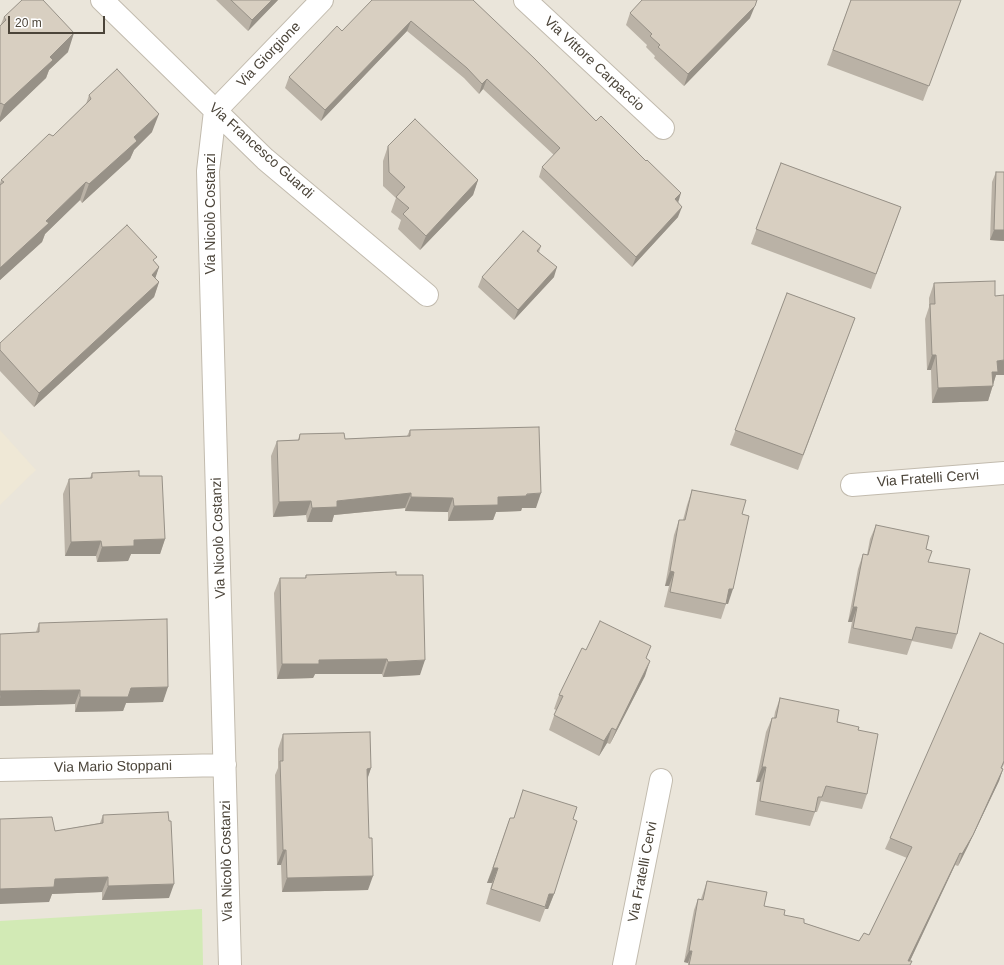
<!DOCTYPE html>
<meta charset="utf-8">
<style>
body{margin:0}
#map{position:relative;width:1004px;height:965px;overflow:hidden;background:#f6f3ec;font-family:Helvetica,sans-serif}
canvas{display:block}
.scale{position:absolute;left:8px;top:16px;width:97px;height:18px;box-sizing:border-box;border:2px solid #4b4439;border-top:0;padding-left:5px;font-size:12px;line-height:14px;white-space:nowrap;color:#4b4439;-webkit-text-stroke:3px #fff;paint-order:stroke}
</style>
<div id="map">
<canvas width="1004" height="965"></canvas>
<div class="scale">20 m</div>
</div>
<script>
const g = document.querySelector('canvas').getContext('2d');
g.lineJoin = 'round';
function fill(path, color) { g.fillStyle = color; g.fill(path, 'evenodd'); }
const toPath = rows => new Path2D(rows.map(r => 'M' + r).join(''));
function trace(path, color, width, dash) { g.strokeStyle = color; g.lineWidth = width; g.lineCap = dash ? 'butt' : 'round'; g.setLineDash(dash || []); g.stroke(path); }
function drawText(font, color, halo, rows, align = 'center') {
  g.font = font + ' Helvetica,sans-serif'; g.lineWidth = 4; g.setLineDash([]); g.textBaseline = 'middle'; g.strokeStyle = halo; g.fillStyle = color; for (const [text, x, y, turn = 0] of rows) {
    g.save(); g.translate(x, y); g.rotate((+turn || 0) * Math.PI / 180); g.textAlign = isNaN(turn) ? turn : align; if (halo) g.strokeText(text, 0, 0); g.fillText(text, 0, 0); g.restore();
  }
}
fill(toPath([
 [0,0,1004,0,1004,965,0,965]
]), '#eae5da');
fill(toPath([
 [0,430,36,470,0,505]
]), '#efe8d6');
fill(toPath([
 [202,909,203,965,0,965,0,921]
]), '#d2eab5');
const street = toPath([
 [102,0,265,159,427,295],
 [525,0,663,128],
 [852,485,1004,473],
 [0,770,225,765],
 [230,965,208,171,215,111,322,0],
 [624,965,661,780]
]);
trace(street, '#c2bbae', 24);
trace(street, '#fff', 22);
fill(toPath([
 [216,0,278,0,248,31],
 [473,0,678,202,678,217,632,267,539,177,542,167,554,155,483,89,479,94,464,78,407,31,321,121,285,88,289,77,342,31],
 [851,0,961,0,923,101,827,65],
 [630,13,750,18,684,86,654,58,655,56,646,47,647,45,626,25],
 [4,17,68,52,49,70,46,78,0,122,0,26,1,24],
 [89,95,152,132,134,150,130,159,82,203,80,200,45,234,42,242,0,280,0,183,1,180,53,136,86,104],
 [388,146,478,180,473,195,420,250,398,229,401,220,391,212,396,198,383,186,383,161],
 [781,163,901,207,871,289,751,244],
 [996,172,1004,241,990,240,992,182],
 [541,246,539,252,554,277,514,320,478,287,482,277],
 [155,262,159,267,155,278,159,282,154,297,34,407,0,371,0,350],
 [934,283,996,375,988,401,932,403,931,370,927,370,925,319,929,307,929,298],
 [787,293,855,318,798,470,730,445],
 [410,430,536,508,522,508,521,511,496,512,493,520,448,521,448,512,405,511,405,508,334,515,332,522,307,522,306,515,273,517,271,456,277,441,298,440,300,434,345,439,407,436],
 [92,473,139,476,165,539,160,554,131,554,128,561,97,562,96,556,65,556,63,494,69,479,90,478],
 [692,490,742,514,728,604,726,604,721,619,664,607,669,586,665,586,674,535,679,520,683,520,687,505],
 [876,525,926,549,928,562,957,634,952,649,912,641,907,655,848,643,852,622,848,622,858,569,863,554,867,555,870,539],
 [306,575,396,575,420,675,383,677,382,674,315,674,313,678,277,679,274,593,280,578,305,578],
 [39,623,163,702,126,703,123,711,75,712,75,704,0,706,0,634,36,632],
 [1004,644,1004,764,1002,768,1003,769,999,781,968,846,958,866,955,865,910,961,910,965,688,965,688,963,684,962,694,910,698,899,701,899,707,881,784,915,804,923,859,941,869,935,907,858,885,849,890,838],
 [586,650,647,659,645,676,610,744,607,743,599,756,549,730,556,710,554,709,559,695],
 [780,698,858,730,867,794,862,809,821,801,817,812,815,812,810,826,755,815,760,782,756,782,766,732,772,718,774,718,775,712],
 [283,734,371,768,367,779,368,890,282,892,281,865,277,865,275,775,278,768,278,749],
 [523,790,554,894,548,909,545,909,540,922,486,904,492,883,487,883,510,818,514,818],
 [103,815,169,898,102,900,102,892,52,894,49,902,55,831,100,823]
]), '#bab2a6');
fill(toPath([
 [272,0,278,0,248,31,252,20],
 [755,6,750,18,684,86,688,74],
 [411,21,407,31,321,121,325,110],
 [74,33,68,52,49,70,46,78,0,122,0,117,4,105,50,57],
 [487,79,483,89,479,94,482,84],
 [159,114,152,132,134,150,130,159,82,203,89,184,134,137],
 [478,180,473,195,420,250,426,236],
 [86,182,80,200,45,234,42,242,0,280,0,268,46,221],
 [681,193,678,203,675,199],
 [682,207,678,217,632,267,636,257],
 [994,230,1004,230,1004,241,990,240],
 [159,267,154,282,152,275],
 [557,267,554,277,514,320,518,310],
 [159,282,154,297,34,407,39,393],
 [932,355,936,355,931,370,927,370],
 [1004,360,1004,375,996,375,988,401,932,403,938,388,992,372,997,361],
 [411,493,405,508,334,515,332,522,307,522,312,508,337,501],
 [541,493,536,508,522,508,521,511,496,512,493,520,448,521,454,506,498,497],
 [411,497,453,498,448,512,405,511],
 [311,501,306,515,273,517,279,502],
 [165,539,160,554,131,554,128,561,97,562,102,547,134,540],
 [101,541,96,556,65,556,71,542],
 [670,571,674,572,669,586,665,586],
 [729,589,733,589,728,604,723,603],
 [853,607,857,607,852,622,848,622],
 [387,659,382,674,315,674,313,678,277,679,282,664,319,660],
 [425,660,420,675,383,677,388,662],
 [650,661,645,676,610,744,616,730],
 [168,687,163,702,126,703,123,711,75,712,80,697,131,688],
 [80,690,75,704,0,706,0,691],
 [612,728,607,743,599,756,604,741],
 [762,767,766,767,760,782,756,782],
 [371,768,366,783,367,769],
 [1003,769,999,781,968,846,958,866,962,854],
 [283,850,286,850,281,865,277,865],
 [960,853,955,865,908,965,908,961],
 [493,868,498,868,492,883,487,883],
 [373,876,368,890,282,892,287,878],
 [108,877,102,892,52,894,49,902,0,904,0,889,55,879],
 [174,884,169,898,102,900,108,886],
 [549,894,554,894,548,909,545,909],
 [689,951,692,951,688,963,684,962]
]), '#979187');
const building = toPath([
 [22,0,43,0,74,33,50,57,53,60,4,105,1,103,0,104,0,26,6,20,4,17,22,0],
 [231,0,272,0,252,20,231,0],
 [372,0,473,0,534,58,596,121,601,116,646,161,647,160,681,193,675,199,682,207,636,257,542,167,560,148,487,79,482,84,467,68,411,21,325,110,289,77,337,26,342,31,372,0],
 [642,0,757,0,755,6,688,74,658,47,660,45,650,36,652,34,630,13,642,0],
 [851,0,961,0,929,86,833,50,851,0],
 [117,69,159,114,134,137,137,141,89,184,86,182,46,221,49,223,0,268,0,185,4,182,1,180,49,134,53,136,91,99,89,95,117,69],
 [415,119,478,180,426,236,403,214,409,208,396,197,405,187,389,172,388,146,415,119],
 [781,163,901,207,876,274,756,229,781,163],
 [996,172,1004,172,1004,230,994,230,996,172],
 [127,225,157,257,153,260,159,267,152,275,159,282,39,393,0,350,0,343,127,225],
 [523,231,541,246,537,251,557,267,518,310,482,277,523,231],
 [995,281,995,296,1004,295,1004,360,997,361,998,372,992,372,993,386,938,388,936,355,932,355,930,304,935,304,934,283,995,281],
 [787,293,855,318,803,455,735,430,787,293],
 [539,427,541,493,527,494,526,496,498,497,498,505,454,506,453,498,411,497,411,493,337,501,337,507,312,508,311,501,279,502,277,441,299,440,300,434,344,433,345,439,410,436,410,430,539,427],
 [139,471,139,476,162,476,165,539,134,540,134,546,102,547,101,541,71,542,69,479,92,478,92,473,139,471],
 [692,490,746,500,742,514,749,516,733,589,729,589,726,604,670,592,674,572,670,571,679,520,685,520,692,490],
 [876,525,929,536,926,549,932,551,928,562,970,569,957,634,916,627,912,640,853,628,857,607,853,607,863,554,868,555,876,525],
 [396,572,396,575,423,575,425,660,388,662,387,659,319,660,319,664,282,664,280,578,306,578,306,575,396,572],
 [167,619,168,687,131,688,128,697,80,697,80,690,0,691,1,698,0,698,0,634,39,632,39,623,167,619],
 [600,621,651,646,646,658,650,661,616,730,612,728,604,741,554,715,563,696,559,695,582,648,586,650,600,621],
 [980,633,1004,644,1004,761,1001,768,1003,769,973,835,962,854,960,853,908,961,912,961,910,965,689,965,692,951,689,951,698,899,703,900,707,881,767,892,764,906,785,910,784,915,804,919,804,923,859,941,864,933,869,935,912,847,890,838,980,633],
 [780,698,839,710,837,722,859,727,858,730,878,734,867,794,826,786,822,797,818,797,815,812,760,801,766,767,762,767,772,718,776,718,780,698],
 [370,732,371,768,367,769,369,838,372,838,373,876,287,878,286,850,283,850,280,761,283,761,283,734,370,732],
 [523,790,577,807,573,819,577,821,554,894,549,894,545,907,491,889,498,868,493,868,510,818,514,818,523,790],
 [168,812,169,821,171,821,174,884,108,886,108,877,55,879,54,887,0,889,0,819,52,817,55,831,103,823,103,815,168,812]
]);
fill(building, '#d8cfc1');
trace(building, '#979187', 1);
drawText('14px', '#4b4439', '#fff', [
 ["Via Giorgione",269,55,-46],
 ["Via Vittore Carpaccio",594,64,43],
 ["Via Francesco Guardi",261,151,42],
 ["Via Nicolò Costanzi",211,214,-90],
 ["Via Fratelli Cervi",928,479,-4],
 ["Via Nicolò Costanzi",219,538,-92],
 ["Via Mario Stoppani",113,767,-1],
 ["Via Nicolò Costanzi",227,861,-91],
 ["Via Fratelli Cervi",643,872,-79]
]);
</script>
